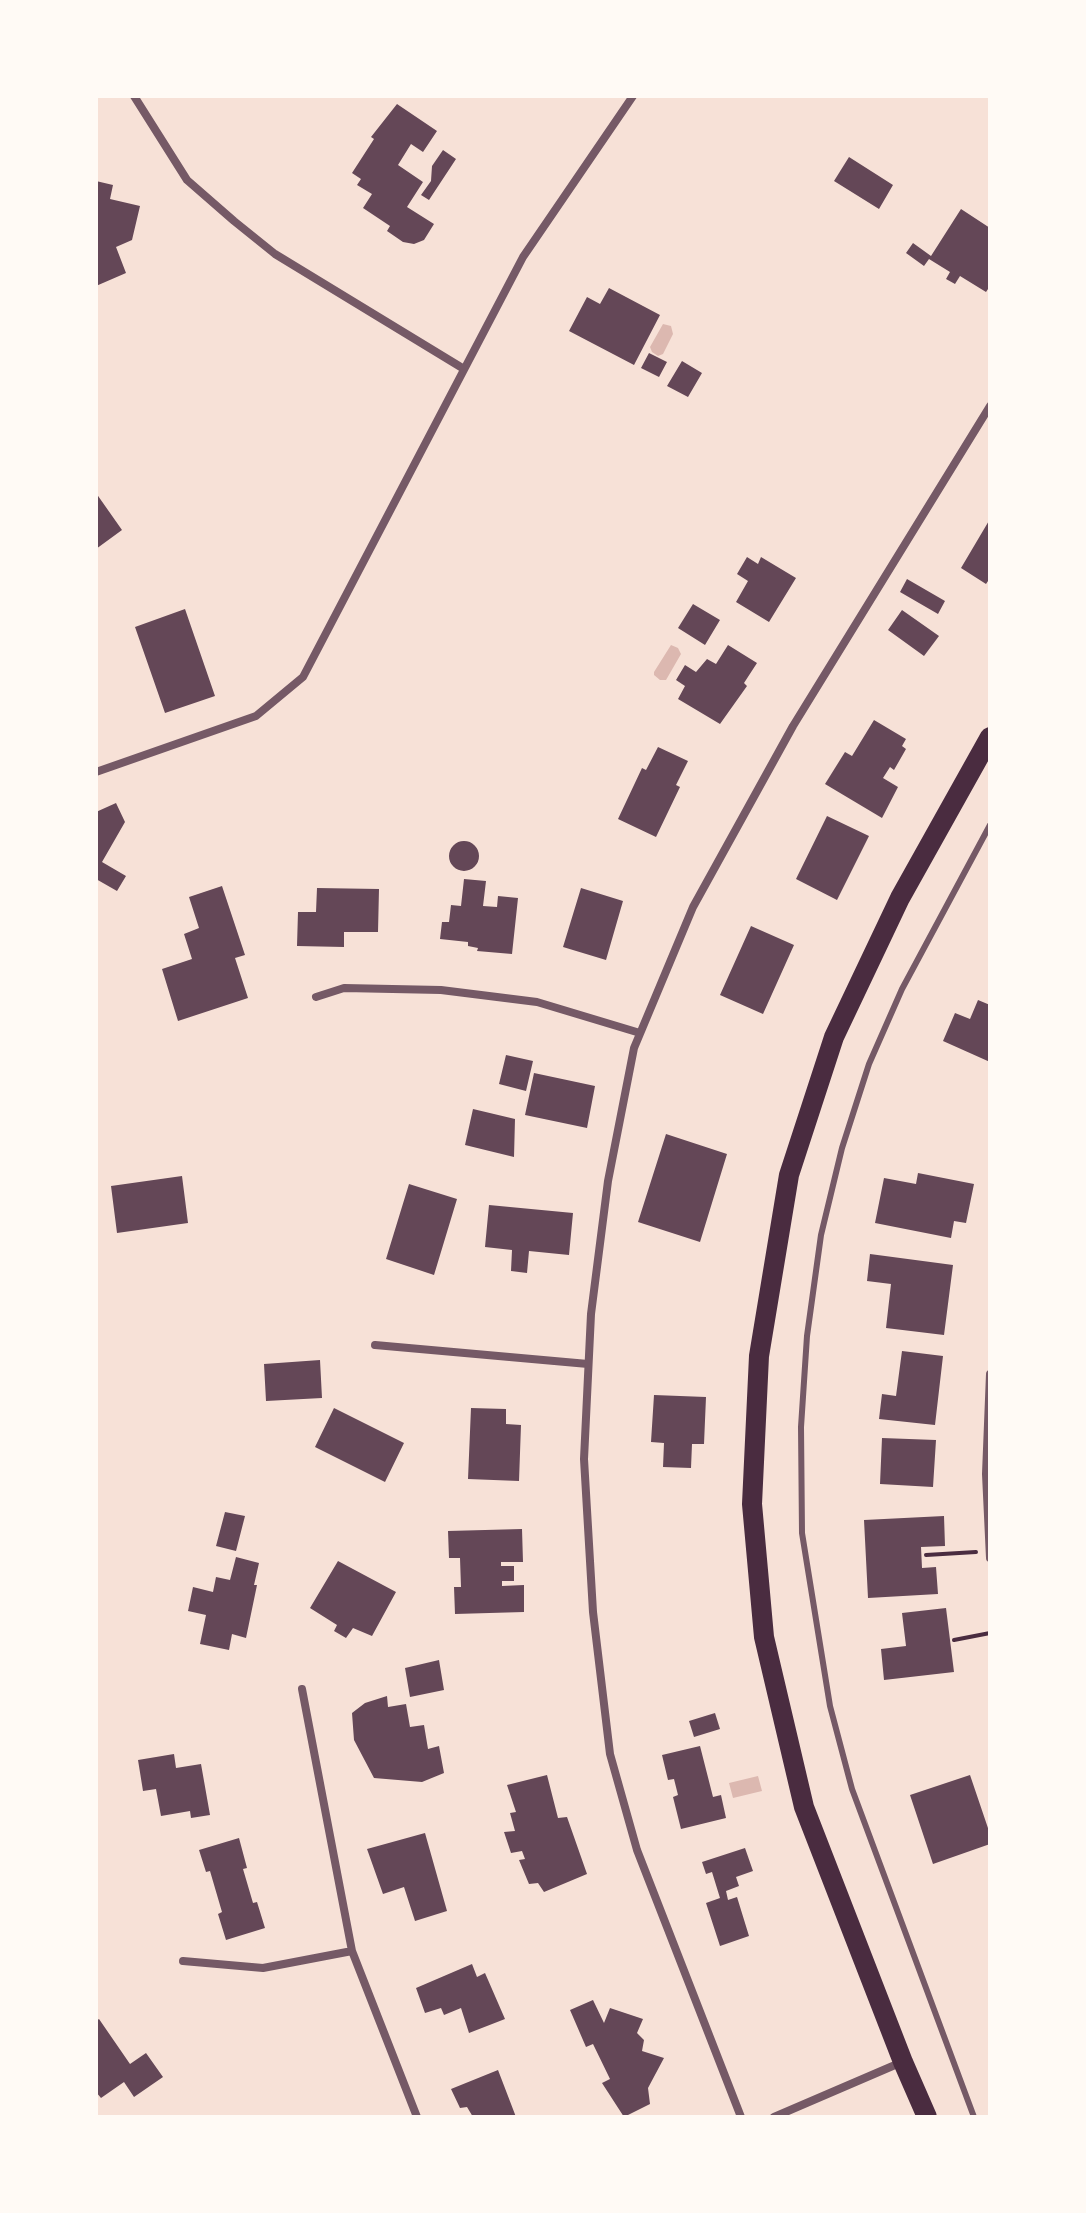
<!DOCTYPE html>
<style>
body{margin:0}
#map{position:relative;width:1086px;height:2213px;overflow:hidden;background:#f7e1d7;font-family:"DM Sans",sans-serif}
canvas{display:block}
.frame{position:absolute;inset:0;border:98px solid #fffaf5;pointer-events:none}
</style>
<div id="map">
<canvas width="1086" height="2213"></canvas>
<div class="frame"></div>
</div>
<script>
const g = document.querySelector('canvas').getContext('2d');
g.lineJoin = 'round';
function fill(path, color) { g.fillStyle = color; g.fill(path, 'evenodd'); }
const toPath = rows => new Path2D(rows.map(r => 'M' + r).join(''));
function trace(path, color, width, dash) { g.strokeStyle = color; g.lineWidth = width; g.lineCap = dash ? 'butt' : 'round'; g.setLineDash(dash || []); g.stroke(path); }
fill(toPath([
 [663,324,671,326,673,334,663,354,658,356,652,352,650,347],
 [671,645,678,648,681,654,666,680,660,680,654,675,654,672],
 [758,1776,762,1791,733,1798,729,1783]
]), '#dcb8b0');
fill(toPath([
 [397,104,437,131,423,152,411,144,398,165,423,182,407,207,434,224,424,240,414,244,403,242,387,231,390,226,363,208,372,194,357,185,361,179,352,173,374,139,371,137],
 [443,150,456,159,429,200,421,195,431,181,432,166],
 [849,157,893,185,879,209,834,181],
 [96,181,113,185,110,199,140,206,132,240,116,247,126,273,96,286],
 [961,209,990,228,990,286,986,292,960,276,955,284,946,279,950,272,929,259,924,266,906,253,913,243,931,256],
 [609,288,660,315,634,365,569,331,587,297,600,304],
 [649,353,667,362,659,377,641,368],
 [682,361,702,373,688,397,667,386],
 [96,493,122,530,96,549],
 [990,519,990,578,986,584,961,568],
 [747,557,758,564,761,557,796,578,769,622,736,602,748,581,737,574],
 [907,579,945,601,938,614,900,592],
 [693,604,720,620,705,645,678,628],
 [185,609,215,696,165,713,135,627],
 [902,610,939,636,924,656,888,630],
 [728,645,757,663,744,683,747,686,720,724,678,699,685,686,676,680,685,665,696,672,707,659,716,664],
 [874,720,906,739,902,746,906,749,894,770,890,767,883,778,898,787,882,818,825,784,845,752,852,756],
 [658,747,688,761,676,785,680,787,656,837,618,819,642,768,646,770],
 [116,803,125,822,102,862,126,876,117,891,96,879,96,812],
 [827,816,869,836,837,900,796,879],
 '449 856a15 15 0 1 1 30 0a15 15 0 1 1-30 0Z',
 [464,879,486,881,483,906,497,907,498,896,518,898,512,954,477,951,478,948,468,946,468,942,440,939,442,922,449,922,451,905,461,906],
 [222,886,245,955,235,958,248,998,178,1021,162,969,192,959,184,934,199,928,189,897],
 [317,888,379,889,378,932,344,932,344,947,297,946,298,912,316,912],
 [581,888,623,901,606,960,563,947],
 [751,926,794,945,763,1014,720,995],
 [978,1000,990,1005,990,1062,943,1041,955,1013,970,1019],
 [506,1055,533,1061,526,1091,499,1084],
 [534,1073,595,1086,587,1128,525,1115],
 [473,1109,515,1119,514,1157,465,1145],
 [666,1134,727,1154,700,1242,638,1222],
 [918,1173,974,1184,966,1223,954,1221,951,1238,875,1223,884,1178,916,1184],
 [182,1176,188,1223,117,1233,111,1186],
 [409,1184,457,1199,434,1275,386,1259],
 [489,1205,573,1213,569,1255,529,1251,527,1273,511,1271,512,1250,485,1247],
 [870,1254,953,1265,944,1335,886,1328,891,1284,867,1281],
 [902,1351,943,1356,935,1425,879,1419,882,1394,896,1396],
 [320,1360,322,1398,266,1401,264,1364],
 [654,1395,706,1397,704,1444,692,1444,691,1468,663,1467,664,1443,651,1442],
 [334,1408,404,1443,385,1482,315,1447],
 [471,1408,506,1409,506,1424,521,1425,519,1481,468,1479],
 [882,1438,936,1440,933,1487,880,1484],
 [225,1512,245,1516,236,1551,216,1546],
 [944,1516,945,1546,921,1547,922,1568,936,1567,938,1594,868,1598,864,1520],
 [522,1529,523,1562,501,1562,501,1566,514,1566,514,1581,502,1581,502,1586,524,1585,524,1612,455,1614,454,1587,461,1587,460,1558,449,1558,448,1531],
 [236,1557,259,1563,254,1585,257,1585,246,1638,232,1634,229,1650,200,1644,206,1615,188,1611,193,1587,213,1592,216,1577,230,1580],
 [338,1561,396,1592,372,1636,353,1628,346,1638,334,1631,337,1625,310,1608],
 [946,1608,954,1672,884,1680,881,1649,906,1646,902,1613],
 [439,1660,444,1690,410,1697,405,1668],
 [387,1696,388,1707,406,1704,410,1727,424,1725,428,1749,439,1746,444,1773,422,1782,374,1778,354,1740,352,1713,365,1703],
 [715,1713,720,1729,694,1737,689,1721],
 [700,1746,713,1797,721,1795,726,1818,681,1829,673,1797,678,1795,674,1779,668,1780,662,1755],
 [174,1754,176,1768,201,1764,210,1815,191,1818,190,1811,161,1816,156,1789,143,1791,138,1760],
 [547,1775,558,1818,567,1817,587,1874,544,1892,538,1883,529,1884,519,1860,525,1859,522,1851,511,1853,504,1832,515,1831,510,1813,516,1812,507,1785],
 [970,1775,990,1834,990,1844,933,1864,910,1795],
 [425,1833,447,1911,415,1921,404,1887,383,1894,367,1849],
 [239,1838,247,1868,243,1869,253,1903,257,1902,265,1928,226,1940,218,1914,222,1912,210,1871,206,1872,199,1850],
 [745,1848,753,1871,736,1877,739,1886,726,1891,728,1900,737,1897,749,1936,720,1946,706,1903,720,1898,712,1872,706,1874,702,1862],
 [472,1964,477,1977,485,1973,505,2019,469,2033,461,2008,444,2015,441,2008,425,2013,416,1988],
 [593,2000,604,2023,610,2008,643,2019,637,2033,644,2040,642,2051,664,2058,648,2088,650,2104,624,2117,602,2083,610,2079,593,2044,586,2047,570,2010],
 [99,2019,130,2064,146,2053,163,2077,134,2097,124,2082,101,2098,96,2092,96,2021],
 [498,2070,516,2117,473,2117,467,2107,460,2108,451,2089]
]), '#644757');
trace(toPath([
 [926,1555,976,1552],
 [954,1640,990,1633]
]), '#4a2c40', 4);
trace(toPath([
 [974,2117,852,1789,830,1706,802,1533,801,1427,807,1336,821,1235,842,1148,869,1064,902,989,990,825]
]), '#755966', 6);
trace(toPath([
 [134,96,187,180,234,221,275,254,464,369],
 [96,772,256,716,303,677,523,257,633,96],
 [316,997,344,988,441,990,537,1002,640,1033],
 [375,1345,588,1364],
 [990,1374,986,1474,990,1558],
 [302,1689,352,1951,417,2117],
 [183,1961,263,1968,352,1951],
 [741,2117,637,1850,610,1754,593,1612,584,1459,591,1314,608,1181,634,1048,693,907,793,726,990,406],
 [774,2117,902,2062]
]), '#755966', 8);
trace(toPath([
 [927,2117,903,2062,804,1807,764,1637,752,1504,759,1356,789,1175,834,1037,900,898,990,737]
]), '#4a2c40', 20);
</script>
